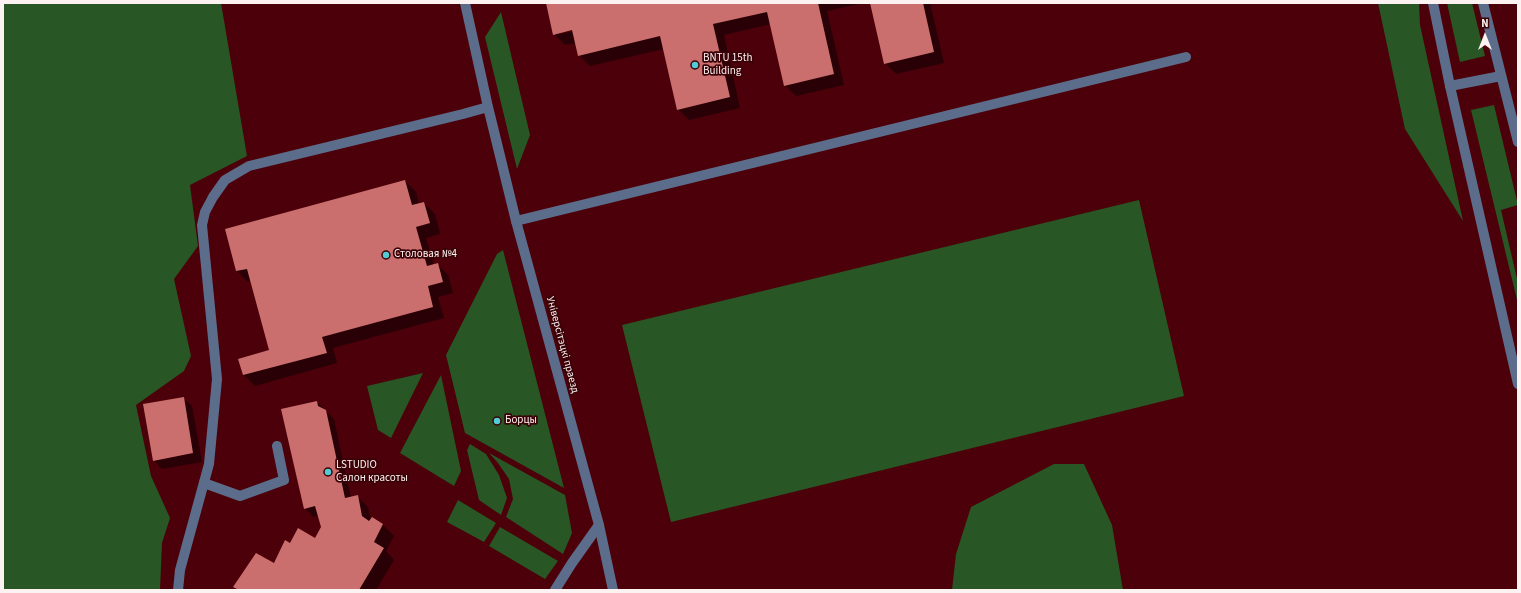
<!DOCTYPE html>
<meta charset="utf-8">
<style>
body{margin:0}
#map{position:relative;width:1521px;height:593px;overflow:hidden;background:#4c000a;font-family:"Source Sans 3",sans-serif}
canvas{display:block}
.frame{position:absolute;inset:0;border:4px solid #fcf2f1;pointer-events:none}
.north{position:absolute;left:1465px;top:16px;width:40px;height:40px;-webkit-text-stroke:3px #3a0207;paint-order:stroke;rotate:0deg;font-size:11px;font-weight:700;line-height:16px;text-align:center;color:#fcf2f1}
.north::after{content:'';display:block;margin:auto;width:14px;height:18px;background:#fcf2f1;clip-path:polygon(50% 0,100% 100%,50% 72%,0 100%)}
</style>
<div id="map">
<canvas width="1521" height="593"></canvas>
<div class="frame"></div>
<div class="north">N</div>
</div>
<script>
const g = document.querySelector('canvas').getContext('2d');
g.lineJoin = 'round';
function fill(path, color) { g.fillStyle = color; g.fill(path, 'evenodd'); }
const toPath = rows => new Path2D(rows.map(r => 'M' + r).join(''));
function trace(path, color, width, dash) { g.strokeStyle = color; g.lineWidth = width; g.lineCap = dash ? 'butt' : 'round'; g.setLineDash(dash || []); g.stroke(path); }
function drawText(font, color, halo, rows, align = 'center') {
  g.font = font + ' "Source Sans 3",sans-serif'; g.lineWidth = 3.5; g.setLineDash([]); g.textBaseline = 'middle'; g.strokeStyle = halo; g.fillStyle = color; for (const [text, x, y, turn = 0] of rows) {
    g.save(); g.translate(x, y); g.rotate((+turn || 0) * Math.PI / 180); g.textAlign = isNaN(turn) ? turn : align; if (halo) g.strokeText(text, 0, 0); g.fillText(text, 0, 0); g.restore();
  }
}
fill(toPath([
 [3,3,221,3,247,156,190,185,198,246,174,279,191,356,184,371,136,405,151,476,170,518,162,543,160,590,3,590],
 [1378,3,1419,3,1420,25,1463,221,1405,129],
 [1447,3,1472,3,1485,56,1460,62],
 [501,12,530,135,517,169,485,37],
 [1494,105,1518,205,1501,210,1518,283,1518,304,1471,110],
 [1139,200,1184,396,671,522,622,325],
 [503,250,564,488,465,433,446,355,497,254],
 [423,373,391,438,378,430,367,386],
 [441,375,461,471,454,486,400,453],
 [470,444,486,454,499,475,507,498,501,515,479,500,467,450],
 [489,453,565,495,572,533,563,554,506,517,513,499,509,479,498,463],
 [1054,464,1084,464,1112,525,1123,590,952,590,956,554,971,507],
 [458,500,496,523,484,542,447,522],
 [500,527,558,561,545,579,489,546]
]), '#285624');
fill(toPath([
 [552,3,863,3,827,11,844,85,796,96,785,85,771,24,724,35,740,108,689,120,678,109,664,49,590,66,579,55,576,43,565,45,554,34],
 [577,28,577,30,560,34,560,32],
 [871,3,930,3,944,63,896,74,885,63],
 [405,181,416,192,419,204,424,203,435,214,440,234,426,238,434,265,437,264,448,275,453,293,438,297,444,318,333,348,337,363,255,386,244,375,239,359,270,351,251,281,248,282,237,271,226,229],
 [183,398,192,406,202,462,162,469,154,460],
 [317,402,334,419,351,498,357,496,368,507,371,520,372,518,383,525,394,536,386,551,394,560,376,590,238,590,235,587,275,565,315,539,322,527,319,516,314,517,305,509]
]), '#0007');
fill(toPath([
 [546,3,818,3,834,74,784,86,767,12,713,24,730,97,677,110,660,36,578,56,572,30,553,35],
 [870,3,923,3,934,52,884,64],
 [405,180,412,205,424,202,430,223,416,227,427,266,438,263,443,282,428,286,433,307,322,337,327,353,243,375,238,359,269,350,247,269,236,271,225,229],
 [184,397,193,453,153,461,143,404],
 [317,401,318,406,326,410,345,498,358,495,362,516,369,521,372,517,383,524,374,542,384,548,359,590,239,590,233,587,256,553,274,563,285,540,290,543,298,528,315,538,321,527,315,506,304,509,281,409]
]), '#ca6f6d');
trace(toPath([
 [1483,3,1518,142],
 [1450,86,1501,76],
 [516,221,1186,57],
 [204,483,240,496,284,480,277,446],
 [555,590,572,563,599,525]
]), '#5c6d8c', 10);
trace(toPath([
 [465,3,488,107,516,221,599,525,613,590],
 [1433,3,1450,86,1518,384],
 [178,590,180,570,209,464,217,379,202,225,205,212,213,197,225,180,249,166,463,114,488,107]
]), '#5c6d8c', 10);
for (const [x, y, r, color] of [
 [695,65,4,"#51ccd5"],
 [386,255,4,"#51ccd5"],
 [497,421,4,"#51ccd5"],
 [328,472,4,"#51ccd5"]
]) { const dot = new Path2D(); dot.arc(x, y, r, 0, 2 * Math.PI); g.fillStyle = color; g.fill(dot); trace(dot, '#3a0207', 1.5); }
drawText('11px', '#fcf2f1', '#3a0207', [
 ["BNTU 15th",703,59],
 ["Building",703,72],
 ["Столовая №4",394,255],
 ["Борцы",505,421],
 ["LSTUDIO",336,466],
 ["Салон красоты",336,479]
], 'left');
drawText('11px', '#fcf2f1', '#3a0207', [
 ["Універсітэцкі праезд",562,345,75]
]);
</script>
